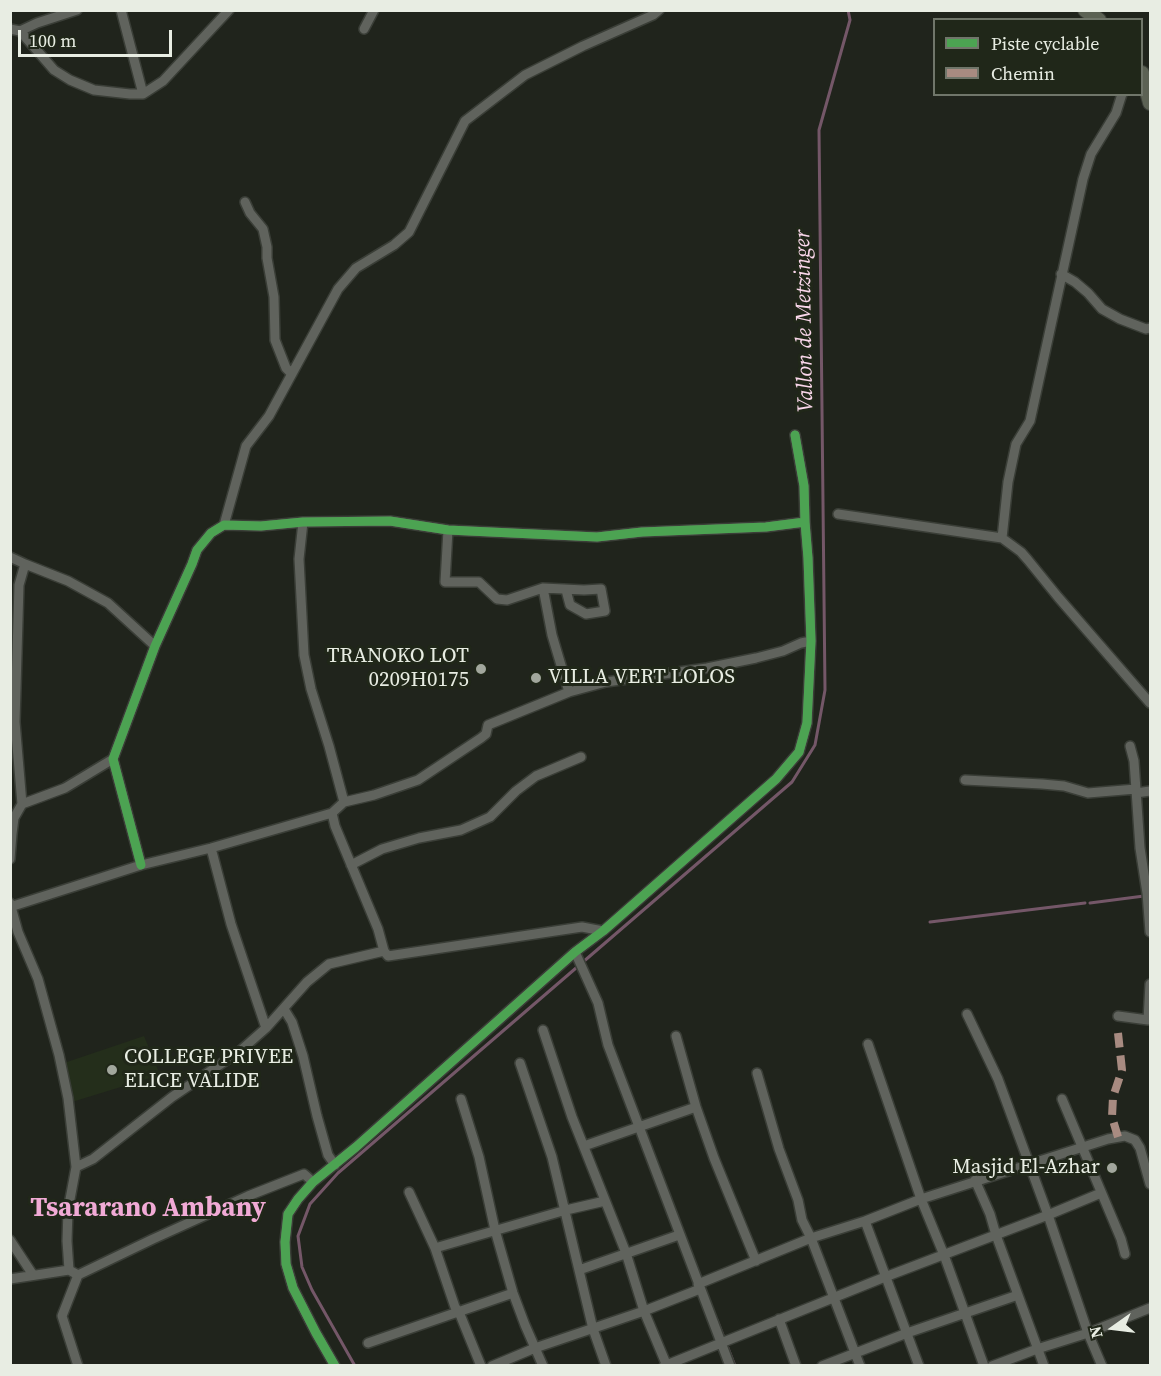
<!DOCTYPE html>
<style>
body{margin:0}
#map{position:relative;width:1161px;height:1376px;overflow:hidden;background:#20241c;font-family:"Source Serif 4",serif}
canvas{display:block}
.frame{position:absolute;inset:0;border:12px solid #e8ede3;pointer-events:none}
.legend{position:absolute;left:933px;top:18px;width:210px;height:78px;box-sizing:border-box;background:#202719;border:2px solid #70766a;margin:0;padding:8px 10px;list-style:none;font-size:18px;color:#e8ede3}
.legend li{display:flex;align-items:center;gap:12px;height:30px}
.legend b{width:30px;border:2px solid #70766a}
.north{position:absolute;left:1083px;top:1298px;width:60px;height:60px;-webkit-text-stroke:4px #202719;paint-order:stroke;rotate:256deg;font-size:16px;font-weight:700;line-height:24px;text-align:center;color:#e8ede3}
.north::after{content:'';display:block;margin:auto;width:21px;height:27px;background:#e8ede3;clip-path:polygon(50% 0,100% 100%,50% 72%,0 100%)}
.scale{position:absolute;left:18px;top:30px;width:154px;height:27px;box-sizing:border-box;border:3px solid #e8ede3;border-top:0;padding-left:8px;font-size:18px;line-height:21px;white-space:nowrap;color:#e8ede3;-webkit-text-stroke:4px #202719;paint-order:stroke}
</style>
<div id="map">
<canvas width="1161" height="1376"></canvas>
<div class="frame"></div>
<ul class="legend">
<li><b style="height:8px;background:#4ca352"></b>Piste cyclable</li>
<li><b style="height:8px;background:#a88b81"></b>Chemin</li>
</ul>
<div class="north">N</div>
<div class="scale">100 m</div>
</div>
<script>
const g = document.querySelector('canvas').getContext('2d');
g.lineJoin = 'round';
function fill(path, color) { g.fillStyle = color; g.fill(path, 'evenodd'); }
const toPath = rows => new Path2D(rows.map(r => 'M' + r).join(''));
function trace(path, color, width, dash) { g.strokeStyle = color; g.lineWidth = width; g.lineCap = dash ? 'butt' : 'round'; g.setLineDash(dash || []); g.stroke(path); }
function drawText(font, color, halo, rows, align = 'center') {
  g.font = font + ' "Source Serif 4",serif'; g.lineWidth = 6; g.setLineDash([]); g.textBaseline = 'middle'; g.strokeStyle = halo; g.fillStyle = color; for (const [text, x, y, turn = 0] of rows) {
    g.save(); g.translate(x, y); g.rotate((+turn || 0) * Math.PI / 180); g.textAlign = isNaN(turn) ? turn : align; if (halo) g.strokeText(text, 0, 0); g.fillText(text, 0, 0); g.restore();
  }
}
fill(toPath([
 [144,1036,161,1077,152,1080,150,1078,72,1102,64,1063]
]), '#242e1b');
trace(toPath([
 [1090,903,1144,896],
 [930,922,1085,903],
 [717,1320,735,1366],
 [355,1366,312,1290,302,1267,298,1236,310,1204,338,1173,792,782,815,745,825,690,819,130,850,20,848,10]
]), '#745768', 3);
const minor = toPath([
 [121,10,143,94],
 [10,29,20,31,54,70,70,80,94,90,130,94,143,94,163,81,229,10],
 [364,29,374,10],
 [20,31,37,23,77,10],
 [1122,94,1116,113,1091,154,1083,179,1030,421,1016,444,1008,482,1002,538,1021,552,1028,560,1058,597,1150,703],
 [245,202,250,213,263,229,267,247,267,258,274,297,275,340,286,368,292,374],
 [1061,274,1075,282,1088,293,1102,309,1120,319,1146,329,1150,328],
 [838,514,1002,538],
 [303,522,299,559,304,655,311,689,329,746,344,802],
 [224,525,246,446,269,416,338,289,356,268,394,245,409,232,465,121,525,75,583,46,653,15,659,10],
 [448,530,445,582,479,582,497,599,507,600,543,588,584,590,601,589,605,611,586,614,570,605,566,590],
 [10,557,25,564,68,581,108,603,155,646],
 [543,588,552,635,569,692],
 [1130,746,1134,761,1140,848,1147,893,1150,932],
 [965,780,1042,784,1064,786,1088,793,1136,789],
 [1136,793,1150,791],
 [22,804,65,788,113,759],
 [332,813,335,826,378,929,384,951],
 [211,848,231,924,266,1028],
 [10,859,12,834,14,818,22,804,15,722,19,585,25,564],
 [141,865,113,759,155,646,192,564,197,550,211,533,224,525,261,526,303,522,390,521,448,530,597,537,642,532,766,527,805,522],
 [351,865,382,849,419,838,461,830,490,817,516,791,536,776,581,757],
 [10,903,18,932,38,979,59,1055,68,1098,76,1167],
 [10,907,141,865,211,848,332,813,344,802,374,795,418,780,481,738,486,734,488,725,569,692,606,682,707,668,756,658,783,651,801,643,811,641],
 [575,952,598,1003,608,1045,730,1366],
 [284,1009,292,1022,303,1056,317,1116,328,1155,335,1165],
 [967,1014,998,1079,1048,1215,1088,1333,1102,1366],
 [1118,1016,1148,1020,1150,984],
 [543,1030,572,1117,626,1253,644,1311,667,1366],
 [676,1036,696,1107,714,1158,756,1261],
 [868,1044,921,1199,944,1255,984,1366],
 [520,1063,552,1157,593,1329,606,1366],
 [757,1073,779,1149,798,1200,802,1220,811,1238,860,1366],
 [461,1099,479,1157,495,1230,513,1293,525,1325,543,1366],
 [1062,1099,1121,1239,1125,1254],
 [584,1146,696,1107],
 [975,1180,990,1214,996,1235,1044,1366],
 [409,1192,435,1248,455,1307,459,1312,481,1366],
 [865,1221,919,1366],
 [10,1240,33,1275],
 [435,1248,566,1210,605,1201],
 [69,1270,67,1241,68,1210,76,1167,93,1159,172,1097,240,1051,266,1028,307,982,329,964,384,951,388,956,582,927,603,931],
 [579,1270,679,1235],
 [78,1275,153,1239,248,1196,304,1174,313,1182],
 [10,1279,69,1270,78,1275,62,1316,78,1366],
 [698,1284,811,1238,865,1221,921,1199,1108,1139,1125,1136,1135,1140,1140,1148,1150,1184],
 [779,1319,796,1366],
 [368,1343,513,1293],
 [335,1366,316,1333,293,1288,286,1264,285,1242,288,1214,298,1199,313,1182,356,1147,575,952,603,931,776,779,799,752,807,723,811,641,808,558,805,522,804,486,795,435],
 [492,1366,535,1348,644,1311,700,1289],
 [664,1366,885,1277,1048,1215,1101,1193],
 [822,1366,907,1333,1018,1295],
 [992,1366,1037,1349,1088,1333,1150,1308]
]);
const primary = toPath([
 [1085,10,1099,20],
 [1142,73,1150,103]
]);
trace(minor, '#3a3e37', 12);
trace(primary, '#3a3e37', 16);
trace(minor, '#60635d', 9);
trace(primary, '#5c6254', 14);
trace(toPath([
 [1118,1137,1112,1117,1113,1097,1122,1070,1118,1033]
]), '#a88b81', 8, [15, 8]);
trace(toPath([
 [141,865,113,759,155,646,192,564,197,550,211,533,224,525,261,526,303,522,390,521,448,530,597,537,642,532,766,527,805,522],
 [335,1366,316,1333,293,1288,286,1264,285,1242,288,1214,298,1199,313,1182,356,1147,575,952,603,931,776,779,799,752,807,723,811,641,808,558,805,522,804,486,795,435]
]), '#4ca352', 9);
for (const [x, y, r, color] of [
 [481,669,6,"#a2a79d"],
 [536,678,6,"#a2a79d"],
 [112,1070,6,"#a2a79d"],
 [1112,1168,6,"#a2a79d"]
]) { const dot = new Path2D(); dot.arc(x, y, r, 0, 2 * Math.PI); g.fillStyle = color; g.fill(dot); trace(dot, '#202719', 2); }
drawText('21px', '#e8ede3', '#202719', [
 ["TRANOKO LOT",469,657],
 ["0209H0175",469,681],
 ["VILLA VERT LOLOS",548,678,"left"],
 ["COLLEGE PRIVEE",124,1058,"left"],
 ["ELICE VALIDE",124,1082,"left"],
 ["Masjid El-Azhar",1100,1168]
], 'right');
drawText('italic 22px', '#fad7eb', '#202719', [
 ["Vallon de Metzinger",805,321,-91]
]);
drawText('bold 27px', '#f1aad5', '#202719', [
 ["Tsararano Ambany",148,1209]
]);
</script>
